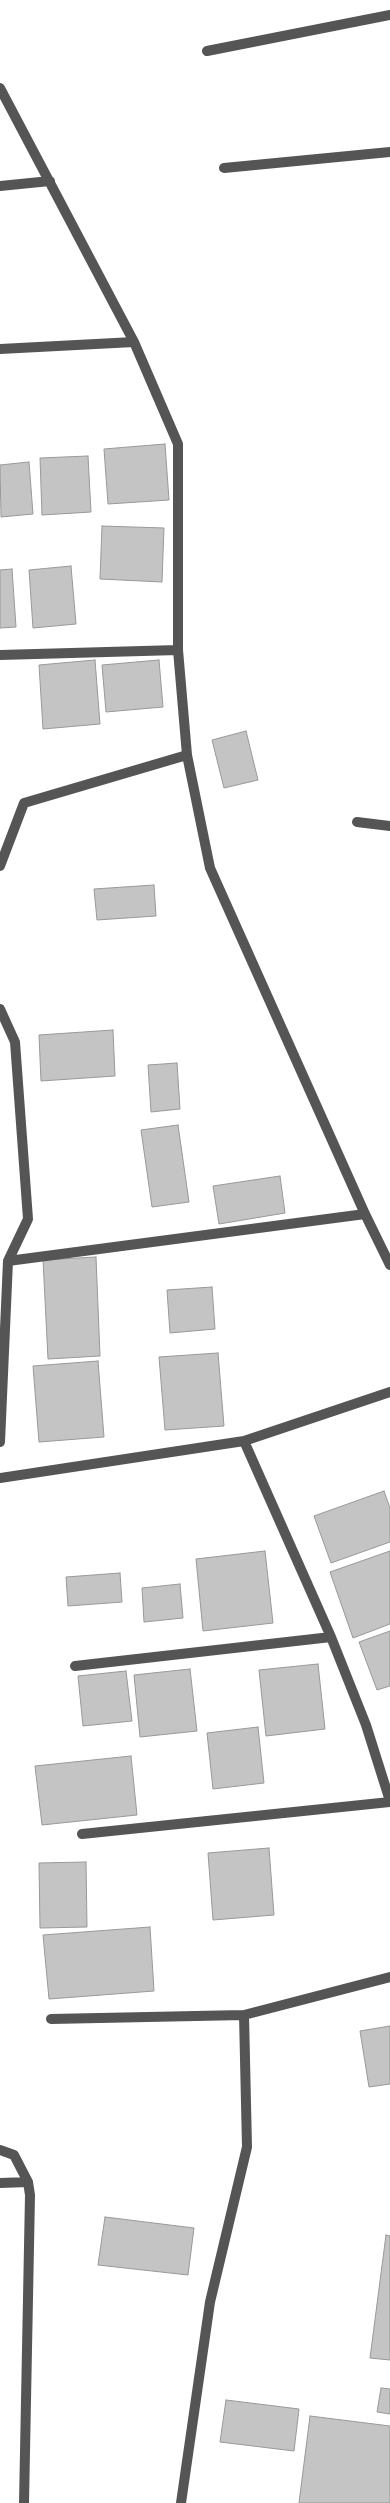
<!DOCTYPE html>
<style>
body{margin:0}
canvas{display:block;background:#fff}
</style>
<canvas width="390" height="2503"></canvas>
<script>
const g = document.querySelector('canvas').getContext('2d');
g.lineJoin = 'round';
function fill(path, color) { g.fillStyle = color; g.fill(path, 'evenodd'); }
const toPath = rows => new Path2D(rows.map(r => 'M' + r).join(''));
function trace(path, color, width, dash) { g.strokeStyle = color; g.lineWidth = width; g.lineCap = dash ? 'butt' : 'round'; g.setLineDash(dash || []); g.stroke(path); }
const building = toPath([
 [165,444,169,500,108,504,104,449,165,444],
 [88,456,91,512,42,515,40,458,88,456],
 [29,462,33,514,1,517,0,465,29,462],
 [102,526,164,528,162,582,100,579,102,526],
 [71,566,76,624,33,628,29,570,71,566],
 [12,569,16,627,0,628,0,570,12,569],
 [95,660,100,724,43,729,39,665,95,660],
 [159,660,163,707,106,712,102,665,159,660],
 [246,731,258,780,224,788,212,740,246,731],
 [154,885,156,916,97,920,94,889,154,885],
 [113,1030,115,1076,41,1081,39,1035,113,1030],
 [177,1063,180,1109,151,1112,148,1065,177,1063],
 [178,1125,189,1202,152,1207,141,1130,178,1125],
 [280,1176,285,1213,219,1224,213,1186,280,1176],
 [96,1257,100,1356,48,1359,43,1260,96,1257],
 [212,1287,215,1329,170,1333,167,1290,212,1287],
 [218,1353,224,1426,165,1430,159,1357,218,1353],
 [98,1361,104,1437,39,1442,33,1366,98,1361],
 [384,1491,390,1508,390,1542,331,1563,314,1516,384,1491],
 [265,1551,273,1623,203,1631,196,1559,265,1551],
 [390,1551,390,1624,353,1638,330,1572,390,1551],
 [120,1573,122,1602,68,1606,66,1577,120,1573],
 [180,1584,183,1618,144,1622,142,1588,180,1584],
 [390,1631,390,1686,377,1690,359,1642,390,1631],
 [318,1664,325,1729,266,1736,259,1670,318,1664],
 [190,1669,197,1731,140,1737,134,1675,190,1669],
 [126,1671,132,1721,83,1726,78,1676,126,1671],
 [258,1727,264,1783,213,1789,207,1733,258,1727],
 [131,1756,137,1815,42,1825,35,1766,131,1756],
 [269,1848,274,1915,213,1920,208,1853,269,1848],
 [86,1862,87,1927,40,1928,39,1863,86,1862],
 [150,1927,154,1991,49,1999,43,1935,150,1927],
 [390,2026,390,2084,369,2087,360,2031,390,2026],
 [105,2217,194,2228,188,2275,98,2265,105,2217],
 [386,2235,390,2236,390,2360,370,2358,386,2235],
 [381,2388,390,2389,390,2414,377,2412,381,2388],
 [226,2400,299,2409,294,2451,220,2442,226,2400],
 [310,2416,390,2426,390,2503,299,2503,310,2416]
]);
fill(building, '#c4c4c4');
trace(building, '#999', 1);
trace(toPath([
 [207,51,390,15],
 [0,88,134,342,178,444,178,650,187,755,210,868,365,1214,390,1265],
 [224,168,390,152],
 [0,186,50,181],
 [0,349,134,342],
 [0,655,178,650],
 [357,822,390,826],
 [0,866,24,803,187,755],
 [0,1009,15,1042,28,1219,8,1261,0,1442],
 [8,1261,365,1214],
 [244,1441,390,1392],
 [0,1478,244,1441,331,1637,366,1725,390,1801],
 [75,1666,331,1637],
 [82,1834,390,1802],
 [51,2019,244,2015],
 [0,2150,14,2155,28,2182,30,2195,24,2503],
 [0,2183,28,2182],
 [181,2503,210,2302,247,2147,244,2015,390,1977]
]), '#555', 10);
</script>
